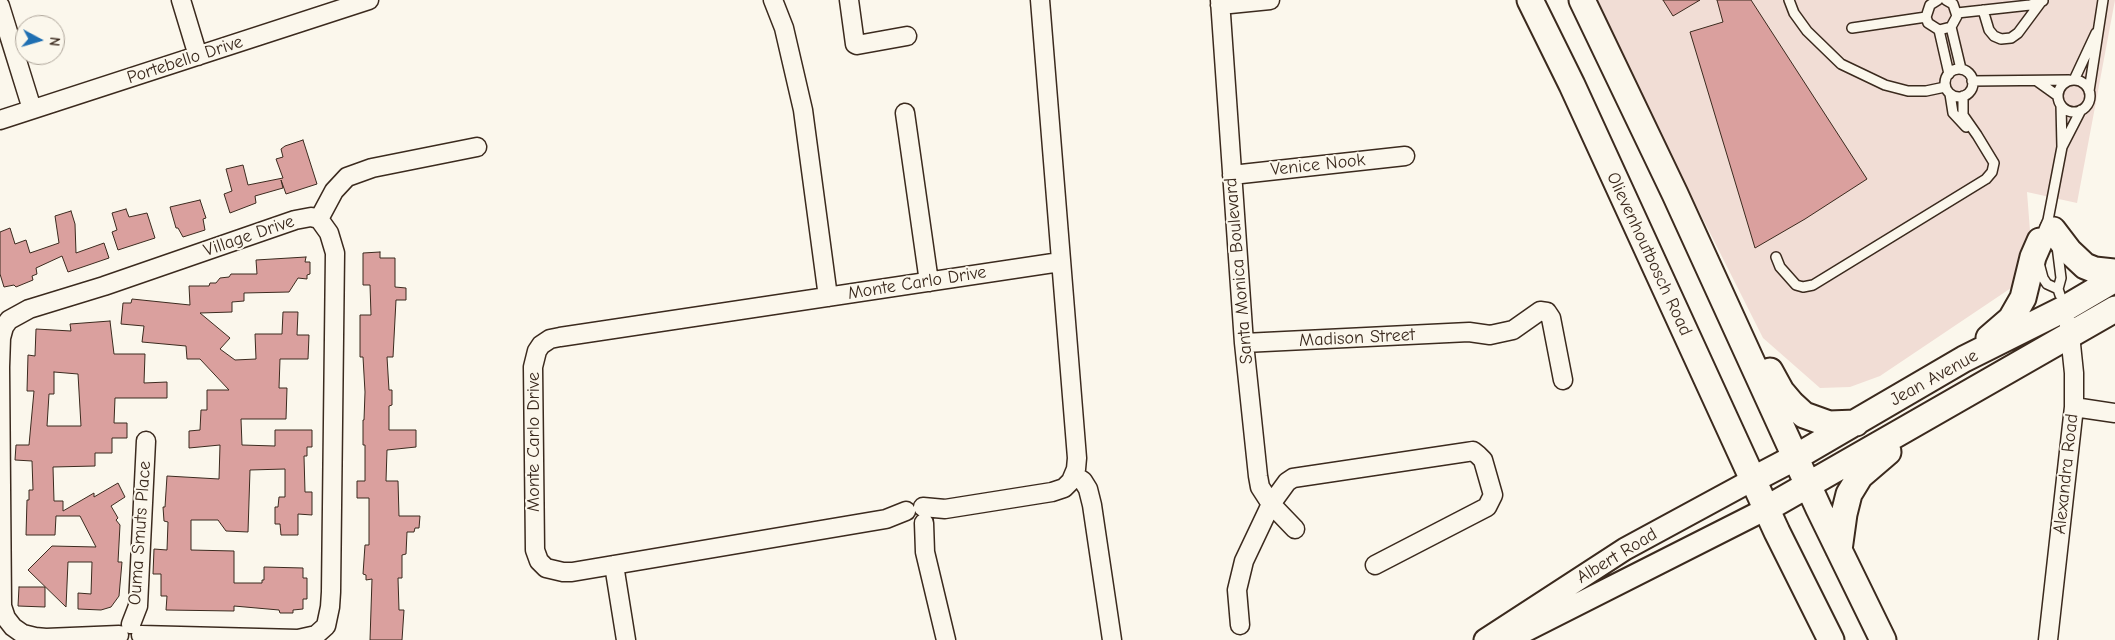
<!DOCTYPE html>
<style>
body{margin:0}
#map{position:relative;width:2115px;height:640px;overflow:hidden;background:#fbf7ec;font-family:"Comic Neue",sans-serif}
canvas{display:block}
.north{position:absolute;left:15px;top:15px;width:50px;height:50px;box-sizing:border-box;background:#fbf7ec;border:1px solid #aea59a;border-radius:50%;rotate:96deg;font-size:14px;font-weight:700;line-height:20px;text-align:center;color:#3b2a1e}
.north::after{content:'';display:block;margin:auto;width:18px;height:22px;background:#1f6fb2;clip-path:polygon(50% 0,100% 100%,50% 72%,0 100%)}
</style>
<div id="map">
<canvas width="2115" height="640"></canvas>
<div class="north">N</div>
</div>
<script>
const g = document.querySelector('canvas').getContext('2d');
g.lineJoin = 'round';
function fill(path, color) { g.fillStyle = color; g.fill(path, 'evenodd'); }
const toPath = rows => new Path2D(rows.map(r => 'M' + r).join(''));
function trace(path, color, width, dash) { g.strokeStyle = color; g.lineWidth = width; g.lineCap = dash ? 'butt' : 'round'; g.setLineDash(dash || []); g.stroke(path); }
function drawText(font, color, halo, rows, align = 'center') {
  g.font = font + ' "Comic Neue",sans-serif'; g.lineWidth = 4; g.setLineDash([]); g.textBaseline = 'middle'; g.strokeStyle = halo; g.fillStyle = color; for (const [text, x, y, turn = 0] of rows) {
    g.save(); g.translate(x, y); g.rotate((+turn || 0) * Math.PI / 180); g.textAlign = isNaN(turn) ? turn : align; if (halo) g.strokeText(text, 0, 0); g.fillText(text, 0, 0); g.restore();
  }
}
fill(toPath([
 [1598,0,2115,0,2077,203,2027,192,2031,244,2014,286,1880,376,1850,387,1820,388,1763,338,1644,102]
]), '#f1ddd5');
const building = toPath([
 [1663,0,1700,0,1673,16,1663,0],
 [1717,0,1751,0,1867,179,1805,219,1755,248,1690,32,1723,22,1717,0],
 [303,140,317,184,286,194,281,180,283,188,255,196,256,203,230,213,224,194,232,191,226,169,243,165,248,185,283,178,276,159,283,157,281,149,285,146,303,140],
 [200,200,206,218,203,219,205,230,183,237,178,228,176,228,170,207,200,200],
 [126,209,129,217,147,213,155,238,118,250,112,232,117,230,112,213,126,209],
 [71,211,75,224,76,253,104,243,109,258,68,272,62,256,36,268,37,274,32,276,33,280,16,287,14,285,4,287,0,274,0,232,10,228,15,244,26,240,30,253,59,243,55,216,71,211],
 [380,252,380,258,395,258,395,287,406,288,406,300,396,300,393,357,387,357,389,390,392,390,392,405,389,406,389,430,416,430,416,447,387,450,386,481,398,481,399,516,420,516,419,528,415,528,414,532,407,532,406,554,402,555,402,578,398,578,399,610,404,610,402,640,370,640,372,579,366,580,366,575,363,574,365,545,369,545,369,498,357,498,357,481,365,481,365,445,363,445,363,420,364,420,365,392,363,357,360,357,360,315,371,315,370,285,363,285,363,253,380,252],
 [306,257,305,262,310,262,310,274,307,275,307,279,298,278,289,292,244,293,244,301,232,302,232,312,200,313,230,338,220,349,235,360,256,359,255,334,282,334,283,312,298,312,297,335,309,335,308,359,280,359,279,388,287,388,286,419,241,419,242,445,275,446,275,430,312,430,312,447,307,447,307,456,304,456,305,492,312,492,312,515,298,514,298,535,281,535,280,524,275,524,275,507,278,507,279,497,285,497,285,469,250,470,248,532,226,531,218,520,191,520,191,550,234,551,234,583,262,583,262,580,264,580,264,567,303,568,303,578,307,578,307,599,303,599,303,609,293,610,293,613,280,613,279,610,234,606,234,611,166,610,167,596,161,596,161,574,153,574,154,549,167,550,168,522,164,521,163,507,165,507,167,476,219,479,220,445,189,448,189,431,200,430,201,410,207,410,207,390,229,390,200,359,187,359,186,346,142,342,144,326,121,324,123,303,131,303,132,299,190,305,189,286,209,286,210,283,216,283,220,278,229,277,231,274,257,274,256,260,306,257],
 [110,321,114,354,145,354,144,383,167,382,167,398,115,398,114,423,127,423,127,438,112,438,112,453,95,453,95,466,53,467,54,501,63,501,63,511,94,493,94,497,118,483,125,497,111,506,118,518,116,520,120,525,118,562,122,562,119,596,111,607,101,610,78,609,78,593,91,594,92,562,68,562,66,607,28,570,52,546,96,547,80,516,56,516,55,535,26,535,27,500,29,500,29,490,33,490,32,461,15,460,16,445,29,445,34,391,27,391,28,355,35,356,36,329,71,331,70,324,110,321],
 [54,372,78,374,81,426,47,426,49,394,54,394,54,372],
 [19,587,45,587,45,607,18,606,19,587]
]);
fill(building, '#daa09e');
trace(building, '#3b2a1e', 1);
const service = toPath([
 [1789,0,1794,13,1807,31,1841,64,1885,85,1908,91,1926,91,1945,87],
 [1938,0,1930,5,1926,17,1928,23,1939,30,1951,27,1957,16,1953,4,1946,0],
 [1983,10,1989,30,1994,36,2001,39,2011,38,2018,33,2041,2],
 [1957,13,2030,5,2043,1],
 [1951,27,1961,69],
 [1852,28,1926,17],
 [1939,30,1949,74],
 '1945 83a14 14 0 1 1 28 0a14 14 0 1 1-28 0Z',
 [2074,80,2096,33],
 '2058 96a16 16 0 1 1 32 0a16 16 0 1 1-32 0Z',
 [1972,81,2069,80],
 [2037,81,2058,96],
 [2089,91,2103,0],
 [1950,94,1953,113,1966,127],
 [2062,147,2081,110],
 [2044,229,2048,220,2062,147,2061,105],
 [2057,246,2061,278,2058,289,2060,295],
 [1776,257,1780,267,1796,285,1803,287,1813,285,1986,179,1992,172,1994,163,1977,135,1963,115,1963,96],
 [2039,263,2043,278,2047,284,2058,289]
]);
const minor = toPath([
 [181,0,198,56],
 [773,0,784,28,803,110,828,297],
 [849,0,855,44,857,45,907,36],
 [1220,0,1244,343,1258,476,1260,487,1271,504,1295,529],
 [1220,5,1270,0],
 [0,6,32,109],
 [905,113,929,282],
 [0,120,369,0],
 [1232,175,1405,156],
 [319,219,334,191,347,177,372,168,477,147],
 [1244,343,1469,332,1490,335,1513,330,1540,311,1547,312,1551,318,1563,380],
 [2074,407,2115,413],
 [1074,475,1083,481,1088,489,1092,505,1112,640],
 [923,507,945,509,1052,492,1064,488,1071,481,1076,469,1077,458,1040,0],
 [906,511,886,519,572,572,563,572,546,568,539,561,535,550,533,367,537,351,541,345,550,339,560,337,1060,262],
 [924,523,925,552,946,640],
 [614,565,626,640],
 [131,624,138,606,146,441],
 [1240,625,1237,590,1244,561,1271,504,1287,482,1293,478,1467,452,1473,451,1478,455,1483,460,1493,495,1487,507,1375,565],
 [119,635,46,638,35,637,23,634,13,627,6,618,2,606,0,367,1,338,4,327,9,320,29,309,104,286,295,220,311,217,319,219,329,233,335,253,331,592,330,607,326,626,316,635,298,639,141,635],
 [2048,640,2074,407,2074,373,2069,325]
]);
const tertiary = toPath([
 [1485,640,1625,549,1754,479],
 [1507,640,1766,509]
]);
const secondary = toPath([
 [1530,0,1572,85,1777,532,1831,640],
 [1582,0,1675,194,1819,509,1883,640],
 [2053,230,2069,251,2085,266,2095,270,2115,272],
 [1989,338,2011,319,2023,298,2033,257,2040,241],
 [1770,371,1781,391,1792,404,1804,415,1829,424,1856,423],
 [1754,479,1796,457,1964,359,2064,309,2115,279],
 [1766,509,2115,309],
 [1839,550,1844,514,1849,494,1860,476,1888,452]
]);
trace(service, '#3b2a1e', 12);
trace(minor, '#3b2a1e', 21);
trace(tertiary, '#3b2a1e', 25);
trace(secondary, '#3b2a1e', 29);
trace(service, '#fbf7ec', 9);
trace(minor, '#fbf7ec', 18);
trace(tertiary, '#fbf7ec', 21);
trace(secondary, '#fbf7ec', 25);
drawText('18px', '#3b2a1e', '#fbf7ec', [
 ["Portebello Drive",185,60,-18],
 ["Venice Nook",1318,165,-6],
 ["Village Drive",249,236,-19],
 ["Olievenhoutbosch Road",1649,254,65],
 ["Santa Monica Boulevard",1239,271,-95],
 ["Monte Carlo Drive",917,283,-9],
 ["Madison Street",1357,338,-3],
 ["Jean Avenue",1934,378,-29],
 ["Monte Carlo Drive",534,442,-90],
 ["Alexandra Road",2066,474,-84],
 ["Ouma Smuts Place",140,533,-86],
 ["Albert Road",1617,556,-31]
]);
</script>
